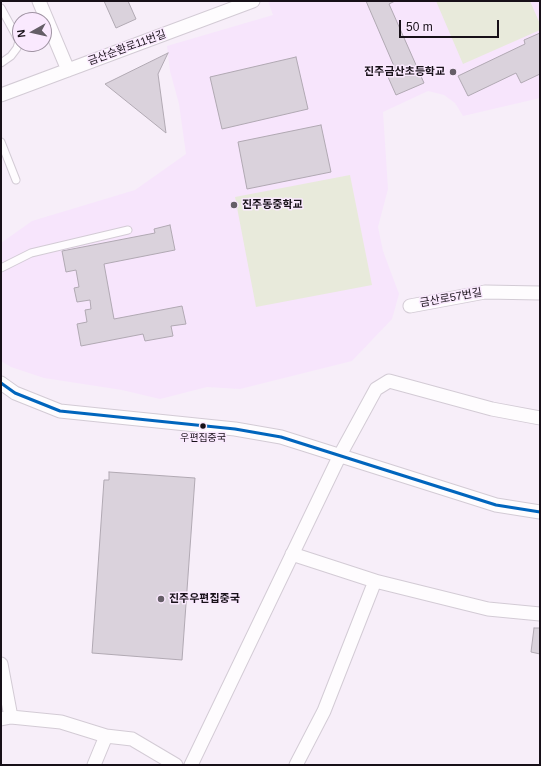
<!DOCTYPE html>
<meta charset="utf-8">
<style>
body{margin:0}
#map{position:relative;width:541px;height:766px;overflow:hidden;background:#f7eef9;font-family:Helvetica,sans-serif}
canvas{display:block}
.frame{position:absolute;inset:0;border:2px solid #171018;pointer-events:none}
.north{position:absolute;left:12px;top:12px;width:40px;height:40px;box-sizing:border-box;background:#fae9fe;border:1px solid #9f92a2;border-radius:50%;rotate:262deg;font-size:11px;font-weight:700;line-height:16px;text-align:center;color:#171018}
.north::after{content:'';display:block;margin:auto;width:14px;height:18px;background:#655e67;clip-path:polygon(50% 0,100% 100%,50% 72%,0 100%)}
.scale{position:absolute;left:399px;top:20px;width:100px;height:18px;box-sizing:border-box;border:2px solid #171018;border-top:0;padding-left:5px;font-size:12px;line-height:14px;white-space:nowrap;color:#171018;-webkit-text-stroke:3px #fae9fe;paint-order:stroke}
</style>
<div id="map">
<canvas width="541" height="766"></canvas>
<div class="frame"></div>
<div class="north">N</div>
<div class="scale">50 m</div>
</div>
<script>
const g = document.querySelector('canvas').getContext('2d');
g.lineJoin = 'round';
function fill(path, color) { g.fillStyle = color; g.fill(path, 'evenodd'); }
const toPath = rows => new Path2D(rows.map(r => 'M' + r).join(''));
function trace(path, color, width, dash) { g.strokeStyle = color; g.lineWidth = width; g.lineCap = dash ? 'butt' : 'round'; g.setLineDash(dash || []); g.stroke(path); }
function drawText(font, color, halo, rows, align = 'center') {
  g.font = font + ' Helvetica,"Noto Sans KR",sans-serif'; g.lineWidth = 3; g.setLineDash([]); g.textBaseline = 'middle'; g.strokeStyle = halo; g.fillStyle = color; for (const [text, x, y, turn = 0] of rows) {
    g.save(); g.translate(x, y); g.rotate((+turn || 0) * Math.PI / 180); g.textAlign = isNaN(turn) ? turn : align; if (halo) g.strokeText(text, 0, 0); g.fillText(text, 0, 0); g.restore();
  }
}
fill(toPath([
 [268,1,540,1,540,98,463,116,455,103,444,95,428,91,383,112,388,189,378,227,383,251,399,294,392,319,352,361,240,389,207,387,160,399,122,390,44,378,11,367,1,361,1,243,32,221,135,190,186,154,179,104,170,71,167,46,273,15]
]), '#f7e5fc');
fill(toPath([
 [436,1,530,1,540,24,540,30,463,64],
 [350,175,372,285,256,307,235,197]
]), '#e8eadb');
const building = toPath([
 [104,1,128,1,136,19,116,28,104,1],
 [366,1,395,1,389,4,424,83,396,95,388,77,397,73,366,1],
 [540,33,540,74,521,83,516,73,468,96,458,76,525,44,524,40,540,33],
 [168,53,158,74,166,133,105,84,168,53],
 [296,57,308,109,222,129,210,77,296,57],
 [321,125,331,172,247,189,238,142,321,125],
 [170,225,175,250,104,264,114,319,182,306,186,324,171,326,173,336,145,341,143,334,81,346,77,324,87,322,85,310,91,309,90,300,77,302,74,288,79,287,76,270,66,272,62,251,155,233,154,229,170,225],
 [109,472,195,478,182,660,92,653,104,480,109,480,109,472],
 [534,628,540,628,540,654,531,652,534,628]
]);
fill(building, '#dad2dc');
trace(building, '#b1a9b3', 1);
const lane = toPath([
 [1,8,19,41,17,48,11,56,1,63],
 [1,142,16,180],
 [1,268,31,253,128,230]
]);
const street = toPath([
 [39,1,68,70],
 [1,95,253,1],
 [410,306,485,292,540,293],
 [1,383,15,393,60,411,235,429,281,437,496,505,540,512],
 [292,554,375,581,324,711,296,765],
 [375,581,488,609,540,614],
 [1,664,11,717],
 [1,719,11,717,61,722,106,736,132,739,176,765],
 [94,765,106,736],
 [191,765,340,455,376,389,389,381,492,409,540,418]
]);
trace(lane, '#d3cbd5', 9);
trace(street, '#d3cbd5', 15);
trace(lane, '#fefcfe', 7);
trace(street, '#fefcfe', 13);
trace(toPath([
 [1,383,15,393,60,411,235,429,281,437,496,505,540,512]
]), '#0065bd', 3);
for (const [x, y, r, color] of [
 [453,72,4,"#655e67"],
 [234,205,4,"#655e67"],
 [203,426,3.5,"#171018"],
 [161,599,4,"#655e67"]
]) { const dot = new Path2D(); dot.arc(x, y, r, 0, 2 * Math.PI); g.fillStyle = color; g.fill(dot); trace(dot, '#fae9fe', 1.5); }
drawText('10px', '#171018', '#fae9fe', [
 ["우편집중국",203,438]
]);
drawText('11px', '#171018', '#fae9fe', [
 ["금산순환로11번길",127,48,-20],
 ["금산로57번길",451,298,-10]
]);
drawText('bold 11px', '#171018', '#fae9fe', [
 ["진주금산초등학교",445,72,"right"],
 ["진주동중학교",242,205],
 ["진주우편집중국",169,599]
], 'left');
</script>
